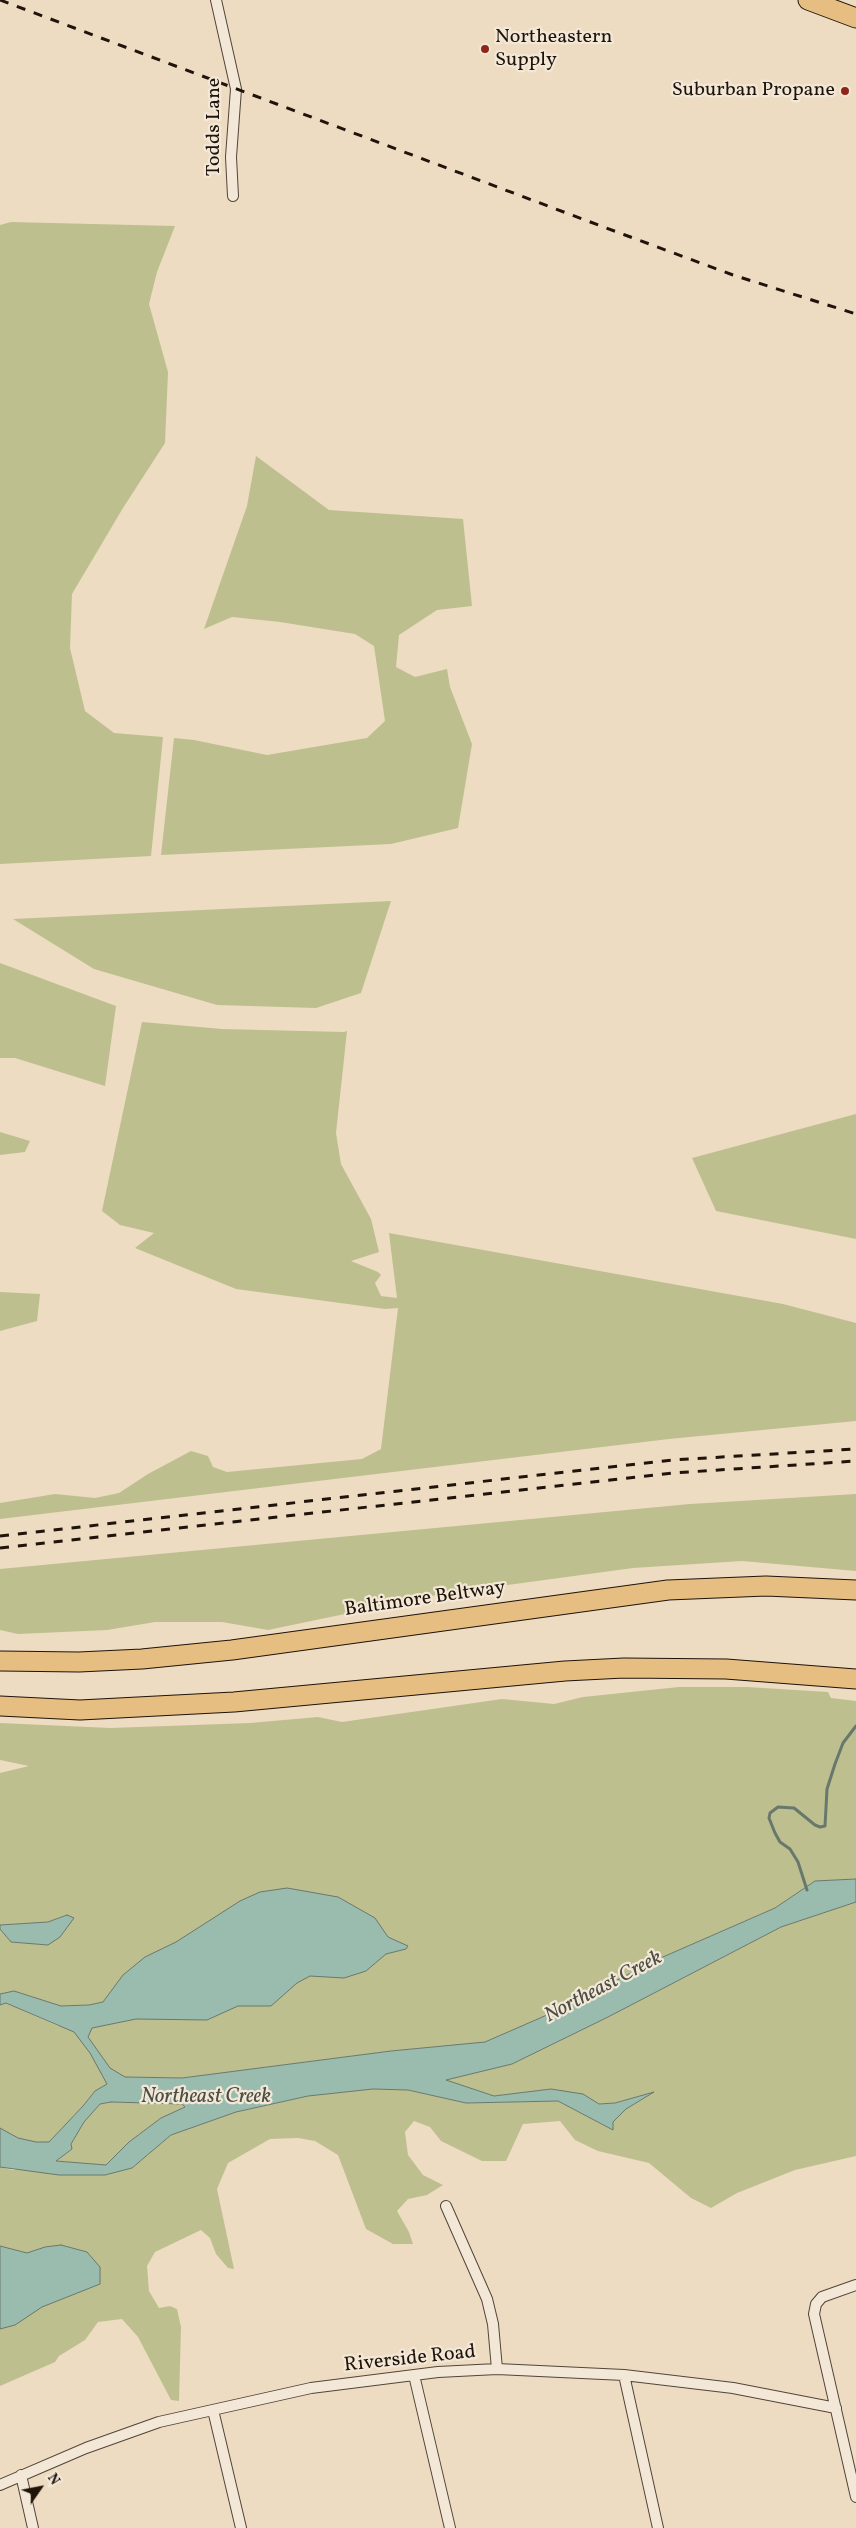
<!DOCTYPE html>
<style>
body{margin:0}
#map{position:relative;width:856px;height:2528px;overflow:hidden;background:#eddcc2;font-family:Vollkorn,serif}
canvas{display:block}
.north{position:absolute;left:15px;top:2463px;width:50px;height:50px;-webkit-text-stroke:4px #f3e8d7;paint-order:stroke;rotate:57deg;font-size:14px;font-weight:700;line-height:20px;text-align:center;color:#1f130a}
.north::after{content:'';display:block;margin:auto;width:18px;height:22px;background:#1f130a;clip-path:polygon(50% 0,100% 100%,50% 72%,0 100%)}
</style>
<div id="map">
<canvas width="856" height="2528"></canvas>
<div class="north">N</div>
</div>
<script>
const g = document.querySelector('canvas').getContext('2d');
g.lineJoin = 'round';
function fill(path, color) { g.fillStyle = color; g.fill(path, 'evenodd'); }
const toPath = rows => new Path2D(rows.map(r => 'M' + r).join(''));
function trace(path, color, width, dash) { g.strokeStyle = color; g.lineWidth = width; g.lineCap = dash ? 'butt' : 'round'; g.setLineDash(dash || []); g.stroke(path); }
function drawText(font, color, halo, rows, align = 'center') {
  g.font = font + ' Vollkorn,serif'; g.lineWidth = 4.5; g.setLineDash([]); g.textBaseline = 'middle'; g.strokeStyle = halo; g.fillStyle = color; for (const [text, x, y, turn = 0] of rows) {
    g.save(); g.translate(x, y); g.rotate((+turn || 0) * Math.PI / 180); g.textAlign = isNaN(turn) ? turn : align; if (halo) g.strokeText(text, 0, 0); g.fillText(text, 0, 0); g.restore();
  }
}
fill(toPath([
 [11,222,175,226,157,272,149,304,168,372,165,443,123,508,72,594,70,648,85,711,114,733,163,737,151,856,0,864,0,225],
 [256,456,329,510,463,519,472,606,437,610,399,635,396,667,415,677,447,669,450,687,472,744,458,828,391,844,161,855,174,738,194,740,267,755,367,738,385,721,374,646,355,634,280,622,232,617,204,629,247,506],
 [391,901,361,993,316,1008,217,1005,94,969,13,919],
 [0,963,116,1006,105,1086,15,1058,0,1058],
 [142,1022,222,1029,344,1032,347,1031,336,1133,341,1164,371,1219,379,1252,351,1261,378,1272,381,1275,375,1283,381,1296,397,1298,389,1233,783,1304,856,1323,856,1421,669,1439,0,1519,0,1503,55,1494,95,1498,119,1493,148,1474,191,1451,208,1456,213,1467,227,1472,362,1459,381,1449,398,1308,385,1309,236,1289,135,1248,154,1233,120,1225,102,1211],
 [856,1114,856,1239,716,1211,692,1158],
 [0,1132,30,1141,25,1152,0,1155],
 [0,1292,40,1294,37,1321,0,1331],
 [856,1494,856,1571,742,1561,633,1568,441,1594,268,1630,222,1622,155,1622,107,1630,18,1634,0,1630,0,1569,690,1504],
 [679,1687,747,1687,828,1692,831,1698,856,1701,856,1879,815,1881,775,1908,656,1960,563,2008,485,2042,391,2051,182,2078,125,2077,95,2091,83,2106,49,2142,36,2150,0,2142,0,2005,6,2003,58,2026,104,2002,89,2005,61,2006,14,1991,0,1994,0,1929,11,1942,48,1945,67,1915,48,1922,0,1925,0,1773,29,1766,0,1760,0,1723,111,1728,250,1723,318,1717,342,1722,502,1699,554,1704,583,1697],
 [856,1902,856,2156,795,2170,737,2193,711,2208,691,2198,649,2163,598,2151,575,2140,560,2121,523,2124,506,2161,482,2161,441,2141,430,2127,414,2121,405,2132,408,2155,423,2175,443,2185,427,2195,408,2199,397,2211,409,2232,413,2244,393,2244,366,2229,338,2155,315,2141,298,2138,270,2139,228,2163,217,2189,234,2269,228,2268,216,2254,210,2238,201,2230,155,2252,147,2266,149,2291,159,2308,170,2306,177,2309,181,2327,179,2401,171,2400,138,2337,122,2319,98,2322,85,2340,59,2356,55,2362,0,2386,0,2167,12,2170,132,2168,171,2135,236,2112,308,2096,373,2089,408,2090,466,2103,558,2101,613,2130,613,2122,626,2109,651,2093,614,2103,599,2104,551,2089,494,2096,445,2080,512,2064,608,2017,781,1927],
 [111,2102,182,2104,186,2107,161,2118,129,2142,106,2165,56,2161,72,2149,71,2144,83,2122,100,2104]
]), '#bebf8f');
const water = toPath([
 [856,1879,856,1902,781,1927,608,2017,512,2064,446,2080,494,2096,551,2089,583,2094,599,2104,615,2103,654,2092,626,2109,613,2122,613,2130,558,2101,466,2103,408,2090,373,2089,308,2096,236,2112,171,2135,132,2168,105,2175,59,2175,0,2167,0,2128,18,2138,36,2142,49,2142,83,2106,95,2091,107,2084,90,2053,74,2032,6,2003,0,2005,0,1994,14,1991,61,2006,89,2005,103,2002,123,1975,145,1957,176,1942,240,1901,260,1892,287,1888,338,1897,375,1918,388,1937,408,1946,406,1949,386,1954,366,1971,344,1978,310,1976,297,1983,271,2006,238,2006,207,2020,136,2019,92,2028,88,2037,110,2068,125,2077,182,2078,391,2051,485,2042,563,2008,656,1960,775,1908,815,1881,856,1879],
 [111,2102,182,2104,185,2107,161,2118,129,2142,106,2165,56,2161,72,2149,71,2144,84,2122,100,2104,111,2102],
 [67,1915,74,1918,60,1937,48,1945,11,1942,0,1929,0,1925,48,1922,67,1915],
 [61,2245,87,2252,100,2267,100,2284,42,2307,15,2325,0,2329,0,2246,27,2253,45,2247,61,2245]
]);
fill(water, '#9abcaf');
trace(water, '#69786d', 1);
trace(toPath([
 [807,1890,798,1862,790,1849,780,1842,775,1833,769,1818,770,1813,778,1807,794,1808,815,1825,820,1827,825,1826,827,1789,835,1764,843,1743,856,1726]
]), '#69786d', 3);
const street = toPath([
 [216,0,236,89,231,157,233,196],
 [446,2206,487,2299,493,2324,497,2369],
 [856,2285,822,2297,816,2304,814,2314,856,2497],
 [414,2375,450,2528],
 [624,2375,658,2528],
 [213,2410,241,2528],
 [21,2475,33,2528],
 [0,2485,86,2448,159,2422,311,2388,438,2372,497,2369,624,2375,733,2388,836,2408]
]);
const highway = toPath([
 [808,0,856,18],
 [0,1661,79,1662,142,1659,232,1650,668,1590,766,1586,856,1590],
 [0,1706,80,1710,234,1702,565,1671,624,1668,726,1669,856,1679]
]);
trace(street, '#524538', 12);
trace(highway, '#1f130a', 21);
trace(street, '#f3e8d7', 10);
trace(highway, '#e6be81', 19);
trace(toPath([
 [0,0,625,235,733,275,856,314],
 [0,1536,672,1460,856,1449],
 [0,1548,673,1473,856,1461]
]), '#1f130a', 3, [9, 9]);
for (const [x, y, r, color] of [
 [485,49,5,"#8f2418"],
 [845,91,5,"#8f2418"]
]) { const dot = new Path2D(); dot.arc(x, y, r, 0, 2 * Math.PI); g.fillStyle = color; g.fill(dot); trace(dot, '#f3e8d7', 2); }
drawText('20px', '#1f130a', '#f3e8d7', [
 ["Northeastern",495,38],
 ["Supply",495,61],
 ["Suburban Propane",835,91,"right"]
], 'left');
drawText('20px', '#1f130a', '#f3e8d7', [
 ["Todds Lane",215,127,-90],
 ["Baltimore Beltway",425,1600,-8],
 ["Riverside Road",410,2360,-6]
]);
drawText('italic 21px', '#4a4e44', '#f3e8d7', [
 ["Northeast Creek",604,1988,-28],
 ["Northeast Creek",206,2098]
]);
</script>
